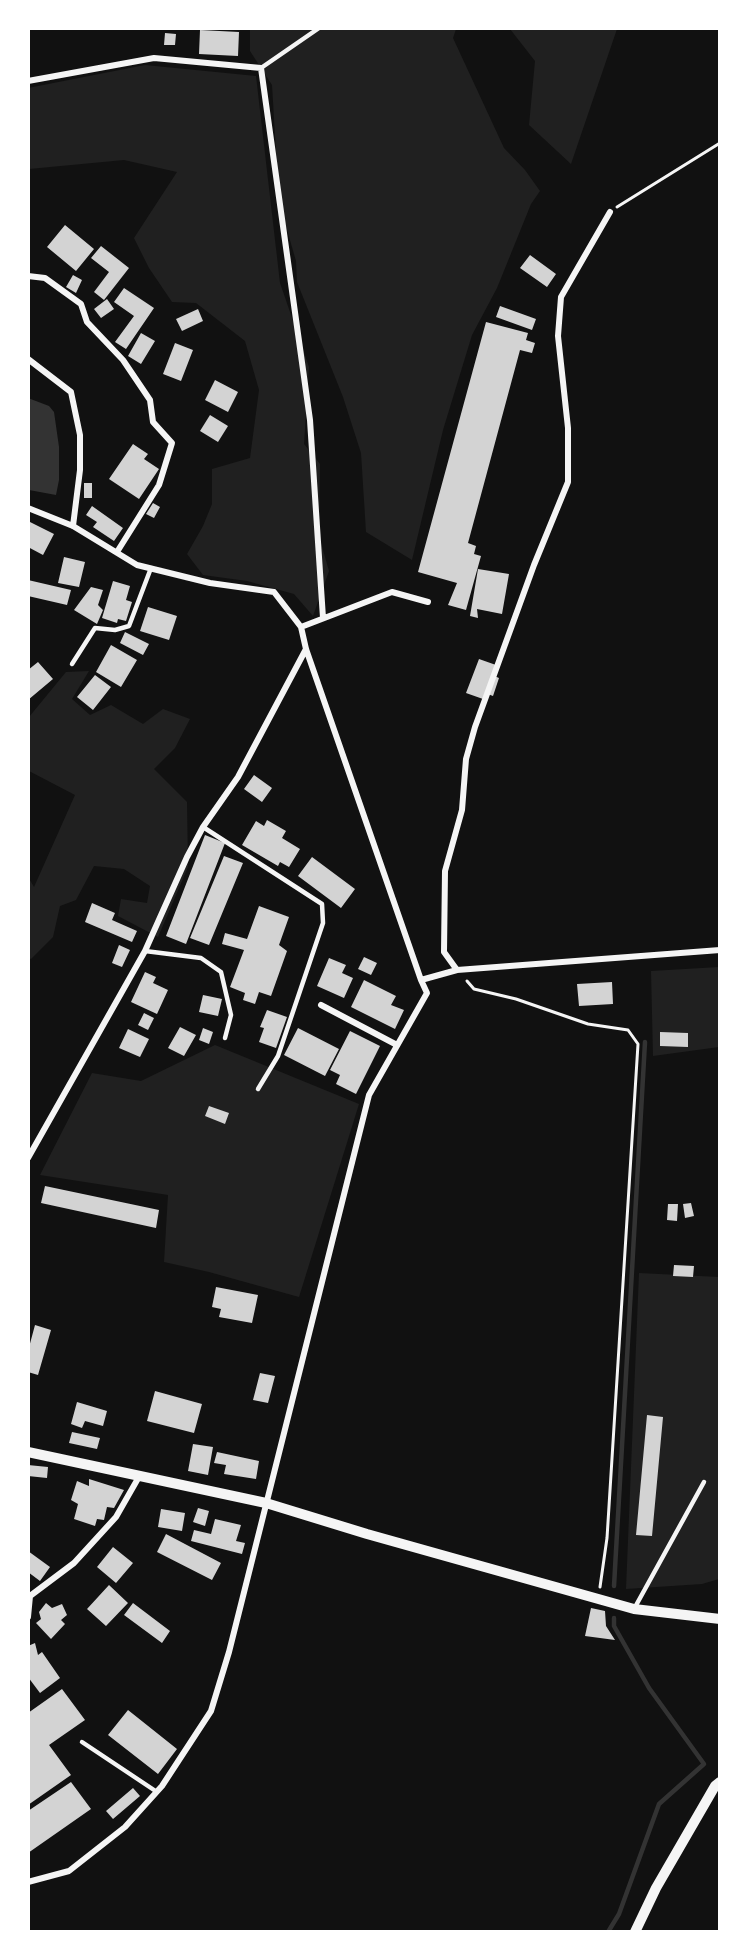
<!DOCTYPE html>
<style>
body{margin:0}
#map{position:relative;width:748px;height:1960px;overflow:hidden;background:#111;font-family:Figtree,sans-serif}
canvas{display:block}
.frame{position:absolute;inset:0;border:30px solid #fff;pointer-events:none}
</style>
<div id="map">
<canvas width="748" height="1960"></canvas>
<div class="frame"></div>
</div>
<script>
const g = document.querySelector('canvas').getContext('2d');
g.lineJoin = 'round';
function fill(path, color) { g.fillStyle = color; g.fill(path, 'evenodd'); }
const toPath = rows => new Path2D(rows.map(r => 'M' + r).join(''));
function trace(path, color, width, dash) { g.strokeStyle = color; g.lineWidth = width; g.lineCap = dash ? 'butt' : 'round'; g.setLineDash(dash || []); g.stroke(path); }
fill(toPath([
 [250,29,456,29,453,38,504,148,525,170,540,191,531,204,497,288,472,335,443,430,412,560,366,532,361,453,343,397,297,282,296,261,279,202,272,85,250,51],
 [510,29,617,29,571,164,529,125,535,61],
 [145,65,256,76,280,283,309,367,304,444,320,464,319,536,329,571,313,616,294,594,247,581,203,575,187,554,203,526,212,504,212,469,250,458,259,390,245,341,196,303,172,302,149,268,134,238,177,172,124,160,29,169,28,88],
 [89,671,72,699,90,715,111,705,143,724,163,709,190,719,175,748,154,769,187,802,188,867,158,937,118,916,121,899,147,903,150,886,124,869,94,866,76,900,60,906,53,937,31,959,29,958,28,877,34,887,75,795,29,771,29,717,66,672],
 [719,967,719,1047,653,1056,651,971],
 [215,1045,359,1104,299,1297,209,1272,164,1262,168,1195,40,1175,92,1073,141,1081],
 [639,1273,719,1277,719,1579,702,1584,626,1589]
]), '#202020');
fill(toPath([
 [28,398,49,406,54,412,59,447,59,480,56,495,29,490]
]), '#333');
trace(toPath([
 [614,1586,645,1042],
 [608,1932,619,1914,659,1804,704,1764,649,1688,614,1626,614,1618]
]), '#333', 4.5);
fill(toPath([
 [200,30,239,32,238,56,199,54],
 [165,33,176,34,175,45,164,45],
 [65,225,94,249,76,271,47,247],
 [101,246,129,268,104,300,94,292,109,272,91,258],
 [530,255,556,274,547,287,520,268],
 [73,275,82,280,76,293,66,287],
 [124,288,154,308,126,349,115,342,134,316,114,302],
 [107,299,114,309,101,318,94,309],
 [500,306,536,319,532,330,496,317],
 [198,309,203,321,182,331,176,319],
 [486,322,528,333,526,340,535,343,532,353,520,350,468,543,476,546,474,554,481,556,466,610,448,605,457,583,418,572],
 [141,333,155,341,141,364,128,356],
 [175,343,193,350,181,381,163,374],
 [215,380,238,392,228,412,205,400],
 [210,415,228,426,218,442,200,431],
 [133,444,148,454,144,459,159,469,139,499,109,479],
 [84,483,92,483,92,498,84,498],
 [153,503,160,507,154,518,146,514],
 [92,506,123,528,114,541,93,527,97,522,86,515],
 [28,521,54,534,43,555,28,547],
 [64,557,85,562,79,587,58,583],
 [478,569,509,574,502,614,477,609,478,618,470,616],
 [28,580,71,590,67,605,28,596],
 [113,581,130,586,126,600,132,602,126,621,118,619,117,623,102,618],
 [91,587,103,590,98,605,103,610,97,624,74,610],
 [148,607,177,616,169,640,140,631],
 [125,632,149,644,143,655,120,643],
 [111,645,137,660,121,687,96,672],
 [479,659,496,665,492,675,499,678,493,696,485,693,483,699,466,693],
 [38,662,53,679,28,700,28,670],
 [95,675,111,687,93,710,77,697],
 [254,775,272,788,262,802,244,789],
 [267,820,286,831,282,838,300,849,289,867,280,862,278,866,242,845,256,821,264,826],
 [205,835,225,843,186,944,166,936],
 [224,856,243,863,209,945,190,938],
 [312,857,355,889,341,908,298,876],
 [92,903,115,913,112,920,137,931,132,942,85,922],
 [259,906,289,917,279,945,287,951,271,996,259,992,255,1004,243,1000,245,993,230,987,244,950,222,944,225,933,247,939],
 [119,945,130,950,122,967,112,963],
 [364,957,377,963,371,975,358,969],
 [329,958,346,965,342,973,353,978,344,998,317,986],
 [145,972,156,977,153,983,168,990,157,1014,131,1002],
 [364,980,396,996,391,1005,404,1010,395,1029,351,1007],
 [612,982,613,1004,579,1006,577,984],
 [203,995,222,999,218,1016,199,1012],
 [267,1010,287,1017,276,1048,259,1042,264,1028,260,1027],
 [144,1013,154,1018,148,1030,138,1025],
 [180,1027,196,1035,184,1056,168,1048],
 [203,1028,213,1032,209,1044,199,1040],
 [298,1028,339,1049,325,1076,284,1055],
 [128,1029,149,1039,140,1057,119,1048],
 [350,1031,380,1046,356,1094,336,1084,340,1075,330,1070],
 [660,1032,688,1033,688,1047,660,1046],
 [209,1106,229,1113,225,1124,205,1116],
 [45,1186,159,1210,156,1228,41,1203],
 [691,1203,694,1216,685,1218,683,1204],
 [668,1204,678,1204,677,1221,667,1220],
 [674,1265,694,1266,693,1277,673,1276],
 [216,1287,258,1295,252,1323,219,1317,221,1309,212,1307],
 [35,1325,51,1330,38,1375,28,1372,28,1351],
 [260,1373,275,1376,268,1403,253,1400],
 [155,1391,202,1404,194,1433,147,1421],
 [77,1402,107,1411,103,1426,85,1421,82,1428,71,1424],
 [647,1415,663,1417,652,1536,636,1535],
 [72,1432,100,1438,97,1449,69,1443],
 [193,1444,213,1447,208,1475,188,1471],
 [217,1452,259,1461,256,1479,224,1474,226,1465,214,1463],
 [28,1465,48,1467,47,1478,28,1476],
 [89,1479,124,1490,114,1508,107,1507,104,1520,97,1519,95,1526,74,1519,78,1504,71,1500,77,1481,89,1486],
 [198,1508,209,1511,205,1526,193,1522],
 [161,1509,185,1513,182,1531,158,1527],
 [215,1519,241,1525,236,1541,245,1543,242,1554,191,1541,194,1530,211,1534],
 [166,1534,221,1563,212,1580,157,1552],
 [113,1547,133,1563,116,1583,97,1567],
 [28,1551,50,1567,40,1581,28,1572],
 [109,1585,128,1603,106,1626,87,1609],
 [46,1603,52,1608,62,1604,67,1615,61,1620,65,1624,51,1639,36,1623,41,1619,39,1612],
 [133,1603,170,1631,162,1643,124,1615],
 [591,1608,605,1611,606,1626,615,1640,585,1636],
 [35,1643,38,1655,42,1652,60,1678,40,1693,28,1677,28,1646],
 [62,1689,85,1720,49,1745,71,1775,28,1805,28,1713],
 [128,1710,177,1749,158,1774,108,1735],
 [71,1782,91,1809,28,1853,28,1811],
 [133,1788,140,1796,113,1819,106,1811]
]), '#d3d3d3');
trace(toPath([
 [617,207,720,143],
 [467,981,474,989,516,999,588,1024,628,1030,638,1044,607,1538,600,1587]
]), '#f5f5f5', 3);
trace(toPath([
 [261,68,319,28],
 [72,664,95,628,115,630,129,626,151,568],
 [203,827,322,904,323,923,278,1056,258,1089],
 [145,951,201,958,221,972,231,1015,225,1038],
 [634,1609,704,1482],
 [82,1742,157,1792]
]), '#f5f5f5', 4.5);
trace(toPath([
 [28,81,154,58,261,68,310,420,323,618],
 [28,276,45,278,81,304,87,322,123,360,150,400,153,422,172,443,159,485,117,552],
 [28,359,71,392,80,435,80,470,73,526],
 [28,508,73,526,137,565,210,583,274,592,301,627,306,649,421,980,427,993,369,1095,229,1652,211,1711,162,1786,125,1827,69,1871,28,1882],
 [301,627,392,592,428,602],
 [457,970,444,952,445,871,462,810,466,759,475,727,534,565,568,482,568,428,558,336,561,297,610,212],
 [421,980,457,970,720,950],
 [321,1005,397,1045],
 [28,1158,145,951,187,857,203,827,238,777,306,649],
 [28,1617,30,1596,74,1563,116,1517,140,1475]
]), '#f5f5f5', 6);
trace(toPath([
 [28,1452,266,1503,367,1534,634,1609,720,1619],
 [635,1932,656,1888,715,1786,720,1782]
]), '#f5f5f5', 10);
</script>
